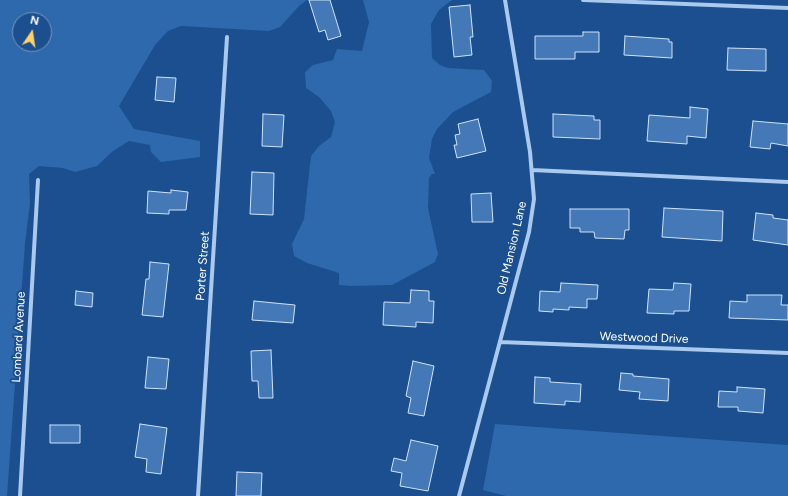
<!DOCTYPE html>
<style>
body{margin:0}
#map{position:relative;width:788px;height:496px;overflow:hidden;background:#1b4f8f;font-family:Figtree,sans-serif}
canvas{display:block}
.north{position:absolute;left:12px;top:12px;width:40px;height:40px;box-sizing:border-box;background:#1b4f8f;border:1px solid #7695bc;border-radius:50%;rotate:13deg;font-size:11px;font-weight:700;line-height:16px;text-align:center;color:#fff}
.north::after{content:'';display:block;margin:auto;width:14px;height:18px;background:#ffd166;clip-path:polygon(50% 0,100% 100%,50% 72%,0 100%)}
</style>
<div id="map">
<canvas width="788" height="496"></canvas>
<div class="north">N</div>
</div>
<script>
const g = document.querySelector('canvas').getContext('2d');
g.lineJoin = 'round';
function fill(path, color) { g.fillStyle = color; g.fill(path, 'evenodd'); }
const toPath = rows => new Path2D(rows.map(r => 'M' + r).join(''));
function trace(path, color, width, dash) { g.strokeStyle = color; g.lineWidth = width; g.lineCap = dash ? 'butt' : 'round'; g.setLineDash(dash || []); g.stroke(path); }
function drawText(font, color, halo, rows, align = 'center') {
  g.font = font + ' Figtree,sans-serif'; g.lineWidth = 4; g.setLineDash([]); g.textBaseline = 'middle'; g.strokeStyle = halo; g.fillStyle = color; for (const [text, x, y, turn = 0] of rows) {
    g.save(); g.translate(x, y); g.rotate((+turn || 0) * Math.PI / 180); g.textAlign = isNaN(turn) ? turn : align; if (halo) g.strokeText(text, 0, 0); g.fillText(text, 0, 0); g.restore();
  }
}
fill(toPath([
 [0,0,307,0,299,6,280,27,269,31,181,26,168,31,155,45,119,106,134,129,200,141,200,157,161,162,151,152,150,145,129,141,113,151,97,166,75,172,63,168,39,166,29,174,30,203,25,243,7,496,0,496],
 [20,20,44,20,44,44,20,44],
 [363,0,452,0,439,10,431,24,432,58,440,65,448,68,484,70,492,81,491,92,453,112,437,129,432,139,429,158,435,174,432,174,429,178,428,208,438,254,435,262,392,285,351,286,339,285,339,273,307,263,294,256,292,244,304,219,311,156,319,146,331,137,335,122,331,111,319,97,306,88,305,72,313,65,333,60,337,49,362,51,369,22],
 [495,424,788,445,788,496,506,496,483,490]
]), '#2e69ad');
const building = toPath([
 [309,0,330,0,341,36,328,40,325,30,319,32,309,0],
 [470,5,473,37,470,37,472,55,454,57,449,7,470,5],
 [583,32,599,32,599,52,575,52,575,59,535,59,535,36,583,36,583,32],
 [625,36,669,39,669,42,672,42,672,58,624,55,625,36],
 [728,48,766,49,766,71,727,70,728,48],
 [157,77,176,78,174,102,155,100,157,77],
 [690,107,708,109,706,138,687,136,687,144,647,141,649,115,690,118,690,107],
 [263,114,284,115,282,147,262,146,263,114],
 [553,114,594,116,594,120,600,120,600,139,553,137,553,114],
 [478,119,486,151,457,158,454,145,457,145,455,135,460,134,458,124,478,119],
 [753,121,788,124,788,146,771,143,770,149,750,147,753,121],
 [252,172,274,173,273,215,250,214,252,172],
 [171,190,188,192,186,210,169,210,169,214,147,213,148,191,171,193,171,190],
 [491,193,493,222,472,222,471,194,491,193],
 [664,208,723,211,722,241,662,237,664,208],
 [570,209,629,209,629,230,625,230,624,239,595,238,594,232,580,232,580,228,570,228,570,209],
 [756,213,773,215,773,218,788,220,788,245,753,240,756,213],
 [150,262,169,264,163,317,142,315,146,279,149,279,150,262],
 [561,283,598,285,597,299,587,299,587,308,569,307,569,310,553,309,553,312,539,311,540,291,560,292,561,283],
 [674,283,691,284,689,311,674,311,674,314,647,313,649,289,673,290,674,283],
 [411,290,429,291,429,301,434,301,433,323,416,322,416,327,383,325,384,302,410,303,411,290],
 [76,291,93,293,92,307,75,305,76,291],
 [747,295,782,295,781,305,788,305,788,320,729,318,730,301,747,302,747,295],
 [254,301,295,305,293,323,252,320,254,301],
 [271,350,273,398,259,398,258,381,252,381,251,351,271,350],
 [148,357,169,359,166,389,145,388,148,357],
 [413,361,434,366,424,416,408,413,411,398,406,396,413,361],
 [621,373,633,374,633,376,669,379,668,401,639,399,640,392,619,390,621,373],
 [535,377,550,378,550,382,581,384,580,402,565,401,565,405,534,403,535,377],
 [737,387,765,389,763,413,738,411,738,407,718,407,719,391,737,392,737,387],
 [140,424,167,428,161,474,146,472,147,459,135,457,140,424],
 [50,425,80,425,80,443,50,443,50,425],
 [411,440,438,446,428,491,400,486,402,473,391,471,394,458,406,461,411,440],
 [237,472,262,473,261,496,236,496,237,472]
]);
fill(building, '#4478b7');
trace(building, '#cfe3fa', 1);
trace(toPath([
 [583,0,788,8],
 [532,170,788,182],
 [500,342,788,353],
 [20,496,38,180],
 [198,496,227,37],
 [459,496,529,232,534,199,530,152,505,0]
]), '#a9c9ee', 4);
drawText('12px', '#fff', '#1b4f8f', [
 ["Old Mansion Lane",512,248,-77],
 ["Porter Street",203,266,-86],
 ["Lombard Avenue",19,337,-87],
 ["Westwood Drive",644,338,2]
]);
</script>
